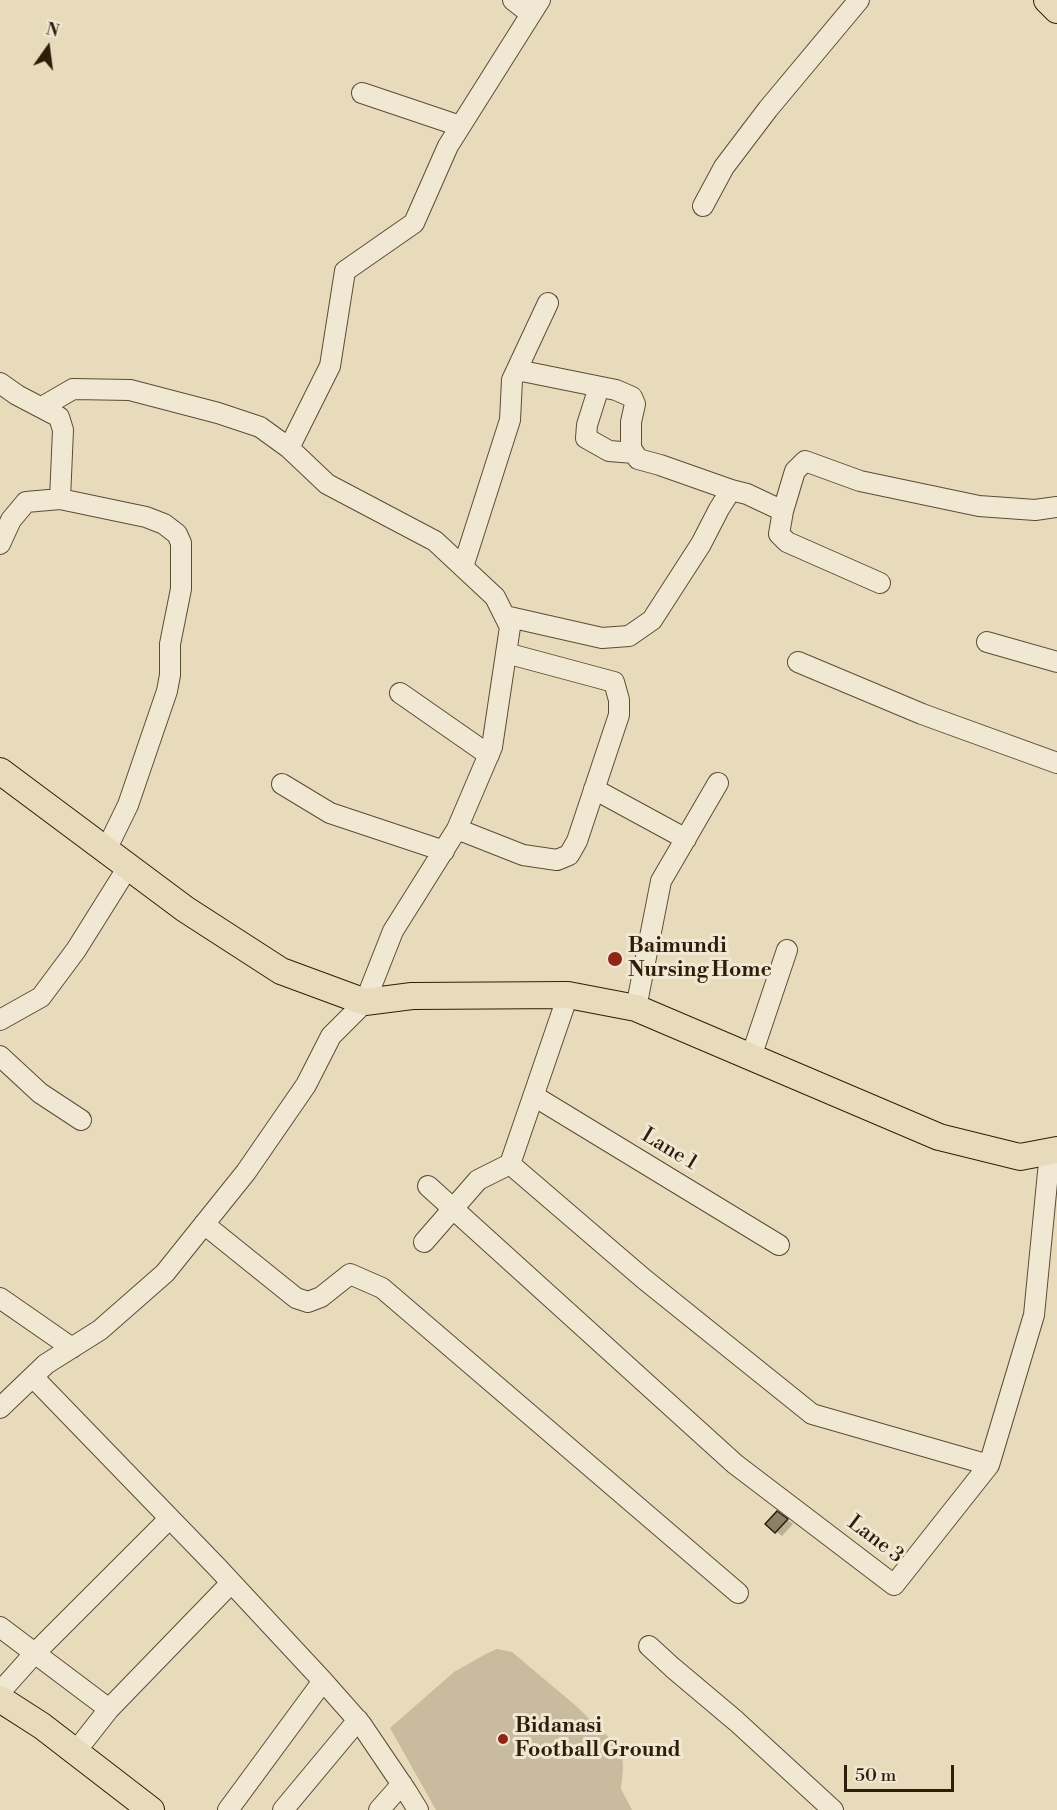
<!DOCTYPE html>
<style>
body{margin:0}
#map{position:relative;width:1057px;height:1810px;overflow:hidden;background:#e8dbbc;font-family:"Libre Bodoni",serif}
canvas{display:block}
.north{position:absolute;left:18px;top:18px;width:60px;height:60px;-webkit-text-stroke:4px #f0e8d3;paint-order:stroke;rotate:14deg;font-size:16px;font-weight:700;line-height:24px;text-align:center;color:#2d1d09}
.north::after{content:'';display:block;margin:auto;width:21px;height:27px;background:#2d1d09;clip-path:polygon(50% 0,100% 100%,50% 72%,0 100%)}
.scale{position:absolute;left:844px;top:1765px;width:110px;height:27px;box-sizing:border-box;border:3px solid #2d1d09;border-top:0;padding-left:8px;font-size:18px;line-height:21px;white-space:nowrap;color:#2d1d09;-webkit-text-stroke:4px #f0e8d3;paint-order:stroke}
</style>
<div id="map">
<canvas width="1057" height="1810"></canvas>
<div class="north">N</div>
<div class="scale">50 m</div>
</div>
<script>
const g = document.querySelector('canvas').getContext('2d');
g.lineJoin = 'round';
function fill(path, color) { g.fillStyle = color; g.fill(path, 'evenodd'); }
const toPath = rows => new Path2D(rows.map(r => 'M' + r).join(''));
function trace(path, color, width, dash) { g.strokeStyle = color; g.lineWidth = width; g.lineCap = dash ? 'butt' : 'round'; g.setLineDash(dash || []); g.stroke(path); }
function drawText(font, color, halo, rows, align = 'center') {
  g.font = font + ' "Libre Bodoni",serif'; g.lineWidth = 6; g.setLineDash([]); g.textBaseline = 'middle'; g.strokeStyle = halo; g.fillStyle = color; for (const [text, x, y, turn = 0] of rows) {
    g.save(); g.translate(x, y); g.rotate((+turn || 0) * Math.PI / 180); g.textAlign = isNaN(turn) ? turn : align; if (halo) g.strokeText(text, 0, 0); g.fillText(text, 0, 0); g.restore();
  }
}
fill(toPath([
 [497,1649,512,1652,575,1705,622,1750,623,1769,621,1789,632,1810,436,1810,390,1728,454,1672,484,1655]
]), '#c8bb9e');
fill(toPath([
 [784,1517,793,1524,782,1536,767,1524]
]), '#0003');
const building = toPath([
 [777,1511,788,1519,775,1533,765,1524,777,1511]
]);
fill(building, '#8e8066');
trace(building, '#2d1d09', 1.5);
const minor = toPath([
 [513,0,531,14],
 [362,93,460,126],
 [703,206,724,167,768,109,859,0],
 [517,370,616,390,632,397,635,404,631,422,631,448,638,459,660,465,731,490],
 [0,383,17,395,59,417,63,430,60,499,146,517,164,524,177,534,181,543,181,589,170,644,170,675,167,691,128,805,106,850],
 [599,387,587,425,586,438,609,451,634,453],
 [42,407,73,389,130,390,218,413,260,427,289,448],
 [0,544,11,520,26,502,60,499],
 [463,567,510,420,512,380,548,303],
 [880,583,787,542,779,534,783,511,795,471,805,461,860,481,979,506,1035,510,1057,507],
 [505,616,602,638,629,636,652,620,701,544,719,509,731,490,747,494,783,511],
 [987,642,1057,662],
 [798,662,922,714,1057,763],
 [400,693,489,755],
 [282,784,330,813,444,851],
 [594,789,686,839],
 [457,829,523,855,557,860,569,855,577,841,619,715,619,700,614,682,506,653],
 [568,995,510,1164,644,1279,812,1414,989,1465,1034,1315,1050,1152],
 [636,1008,661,881,718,783],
 [0,1020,41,997,76,950,128,867],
 [0,1056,40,1093,81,1120],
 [751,1057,787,950],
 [534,1096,779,1245],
 [428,1186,735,1464,894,1585,989,1465],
 [204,1224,296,1298,308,1302,321,1297,350,1274,382,1288,738,1593],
 [424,1242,478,1180,510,1164],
 [0,1298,72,1348],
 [33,1377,216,1566,323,1681,361,1724,407,1792,418,1810],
 [0,1408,46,1364,100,1330,165,1273,246,1172,306,1085,331,1036,365,1002,393,931,457,829,492,747,510,627,495,597,435,541,327,484,289,448,330,366,345,271,414,223,448,146,540,0],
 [0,1627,109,1709,76,1751],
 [649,1646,673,1668,736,1721,833,1810],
 [0,1692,34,1654,169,1519],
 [109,1709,231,1583],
 [228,1810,323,1681],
 [283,1810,358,1720],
 [379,1810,402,1784]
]);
const major = toPath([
 [1047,0,1057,10],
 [0,771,185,909,281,971,365,1002,412,996,568,995,636,1008,939,1137,1020,1157,1057,1150],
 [0,1699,42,1726,151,1810]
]);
trace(minor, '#5c4c36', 22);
trace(major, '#2d1d09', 28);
trace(minor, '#f0e8d3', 20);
trace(major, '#e8dbbc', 26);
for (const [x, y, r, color] of [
 [615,959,8,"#8f2418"],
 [503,1739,6,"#8f2418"]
]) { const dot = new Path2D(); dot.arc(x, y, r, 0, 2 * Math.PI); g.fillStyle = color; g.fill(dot); trace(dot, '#f0e8d3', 2); }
drawText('bold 21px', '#2d1d09', '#f0e8d3', [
 ["Baimundi",628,947],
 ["Nursing Home",628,971],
 ["Bidanasi",515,1727],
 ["Football Ground",515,1751]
], 'left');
drawText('21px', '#2d1d09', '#f0e8d3', [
 ["Lane 1",669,1150,31],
 ["Lane 3",875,1540,37]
]);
</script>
